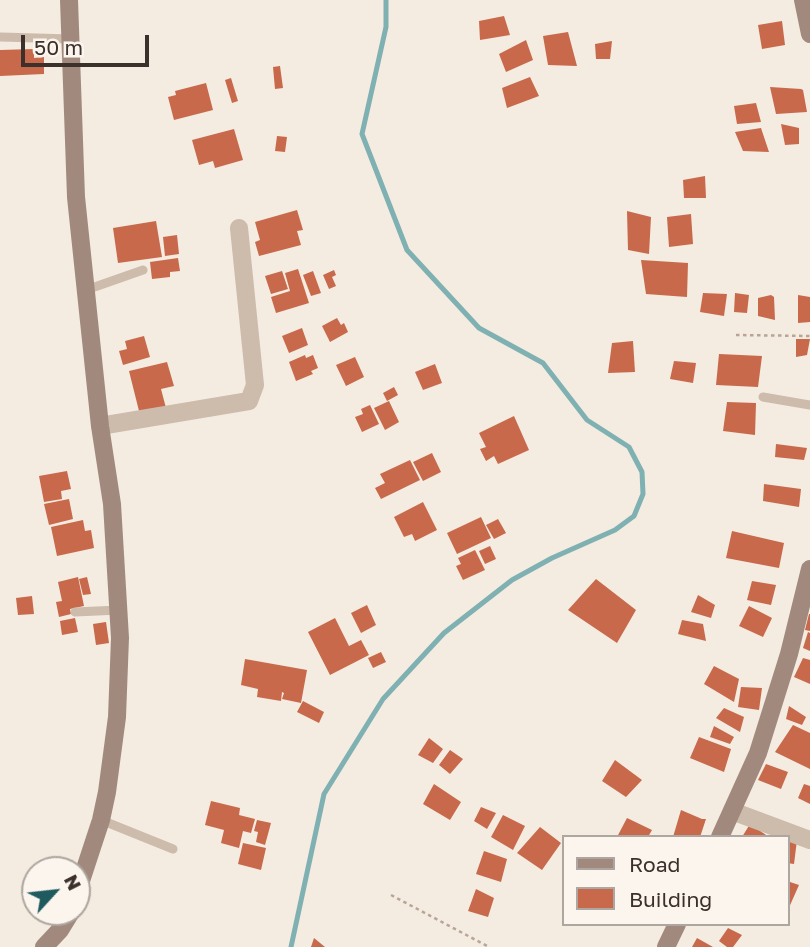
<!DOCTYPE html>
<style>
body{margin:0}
#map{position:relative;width:810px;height:947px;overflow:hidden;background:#f4ebe1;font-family:"Golos Text",sans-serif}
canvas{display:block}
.legend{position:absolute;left:562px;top:835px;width:228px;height:91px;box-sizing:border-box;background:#fbf5ee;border:2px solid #aea6a0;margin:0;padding:9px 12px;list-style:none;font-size:21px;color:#3b302b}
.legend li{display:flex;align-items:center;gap:14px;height:35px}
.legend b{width:35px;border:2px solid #aea6a0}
.north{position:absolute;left:21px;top:856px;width:70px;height:70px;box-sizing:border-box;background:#fbf5ee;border:2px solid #aea6a0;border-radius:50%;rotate:63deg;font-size:19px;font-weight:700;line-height:28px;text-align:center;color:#3b302b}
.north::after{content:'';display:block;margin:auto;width:24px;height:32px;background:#1f5a5e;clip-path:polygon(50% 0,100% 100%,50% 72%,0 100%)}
.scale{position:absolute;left:21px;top:35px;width:128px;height:32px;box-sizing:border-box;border:4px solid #3b302b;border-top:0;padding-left:9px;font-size:21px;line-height:24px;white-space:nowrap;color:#3b302b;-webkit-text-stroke:5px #fbf5ee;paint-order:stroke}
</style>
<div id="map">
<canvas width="810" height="947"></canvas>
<ul class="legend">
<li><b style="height:9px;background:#a18a7d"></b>Road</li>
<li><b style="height:19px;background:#c8694b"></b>Building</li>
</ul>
<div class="north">N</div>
<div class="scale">50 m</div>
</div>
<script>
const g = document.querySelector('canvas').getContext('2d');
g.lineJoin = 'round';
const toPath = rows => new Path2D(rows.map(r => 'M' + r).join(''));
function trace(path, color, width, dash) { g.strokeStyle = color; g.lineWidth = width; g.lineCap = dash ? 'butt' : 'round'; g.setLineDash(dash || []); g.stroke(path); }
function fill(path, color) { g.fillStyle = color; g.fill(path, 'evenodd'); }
trace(toPath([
 [291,947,324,794,383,699,444,633,512,580,552,558,615,530,634,516,643,494,642,472,629,447,587,420,543,363,479,328,407,250,362,134,386,27,386,0]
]), '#7fb0b2', 5);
fill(toPath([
 [504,16,510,35,480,40,479,21],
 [782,21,785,45,762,49,758,25],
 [568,32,577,66,548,65,543,36],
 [526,40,533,60,506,72,499,54],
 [612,41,610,59,596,59,595,44],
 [34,49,34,58,44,57,44,74,0,76,0,50],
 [280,66,283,88,275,89,273,67],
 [530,77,539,96,507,108,502,88],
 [231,78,238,101,232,103,225,80],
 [206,83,213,110,174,120,168,97,176,95,175,91],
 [770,87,801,89,803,90,807,112,776,114],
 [756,103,761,122,737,124,734,106],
 [781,124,799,128,799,144,785,145],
 [761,128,769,152,743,151,735,132],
 [234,129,243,160,215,168,213,161,199,165,192,140],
 [277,136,287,137,285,152,275,151],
 [705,176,706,198,684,198,683,180],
 [297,210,303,230,297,231,301,245,259,256,255,242,260,240,255,222],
 [627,211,651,217,649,254,628,250],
 [691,214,693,244,669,247,667,217],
 [156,221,162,257,118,263,113,228],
 [177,235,179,254,165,256,163,237],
 [178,258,180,271,170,272,170,277,152,279,150,262],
 [641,260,688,263,687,297,646,294],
 [298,269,309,303,276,313,271,297,290,291,285,273],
 [334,270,336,275,332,277,336,286,329,289,323,275],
 [282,271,288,289,271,294,265,276],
 [313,271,321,293,311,296,303,275],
 [703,293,727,294,724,316,700,312],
 [735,293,749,295,747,313,734,312],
 [771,295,774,297,775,320,758,316,758,298],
 [798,295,810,297,810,322,798,323],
 [337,318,341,325,344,323,348,332,330,342,322,326],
 [302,328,308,345,289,353,282,336],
 [144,336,150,357,123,365,119,351,127,349,125,341],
 [796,339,810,339,807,355,796,357],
 [633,341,635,372,608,373,612,343],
 [719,354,762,356,758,387,716,385],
 [305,355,306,358,313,355,318,368,311,371,313,374,296,381,289,362],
 [355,357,364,377,346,386,336,365],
 [674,361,696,363,693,383,670,379],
 [167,362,174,386,161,389,166,408,140,415,129,371],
 [435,364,442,383,423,390,415,372],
 [394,387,398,395,387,401,383,393],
 [389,401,399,422,385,430,374,408],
 [727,402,756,403,755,435,723,431],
 [370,405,379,424,362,432,355,417,363,414,361,409],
 [514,416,529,450,498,464,494,456,486,461,480,449,486,447,479,433],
 [776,444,807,448,804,460,775,457],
 [432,453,441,472,423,481,413,462],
 [410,460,420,480,381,499,375,488,385,483,380,474],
 [67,471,71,489,61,491,62,499,44,502,39,476],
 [764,484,801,489,799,507,763,501],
 [69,499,73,519,49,525,44,504],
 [423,502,437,530,415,541,412,534,404,537,394,517],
 [481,517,491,538,457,554,447,533],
 [498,519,506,533,494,539,486,525],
 [83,520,85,531,91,530,94,548,57,556,51,527],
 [732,531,784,543,779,568,726,558],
 [490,546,496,559,485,564,479,551],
 [475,550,485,570,463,580,456,566,461,564,458,558],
 [78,577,84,606,70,609,71,614,59,617,56,602,62,601,58,582],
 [87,577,91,594,83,595,79,579],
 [596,579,636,610,617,643,568,610],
 [752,581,776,585,771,605,747,600],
 [698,595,715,605,711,618,691,612],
 [32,596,34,614,18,615,16,598],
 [367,605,376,625,361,633,351,613],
 [749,606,772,618,763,637,739,626],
 [809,614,810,614,810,631,805,630],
 [75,618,78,632,62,635,60,621],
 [335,618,349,646,361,640,369,655,330,675,308,632],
 [682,620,703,624,706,641,678,634],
 [106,622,109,643,96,645,93,624],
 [808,632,810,633,810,651,803,648],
 [381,652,386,662,373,668,368,658],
 [803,658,810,660,810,684,794,677],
 [245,659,307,670,301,703,282,699,284,693,282,692,281,701,257,697,258,689,241,685],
 [714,666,739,679,734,702,704,684],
 [741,687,762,688,759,710,738,707],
 [303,701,324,712,319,723,297,712],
 [789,706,806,717,802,725,786,719],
 [724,708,744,717,740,732,716,718],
 [793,725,810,733,810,769,775,752],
 [714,726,734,737,730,744,710,737],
 [699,737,731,749,724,772,690,758],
 [429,738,443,749,433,763,418,755],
 [450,750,463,759,450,774,439,765],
 [615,760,642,780,626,797,602,781],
 [766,764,788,772,781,789,758,780],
 [434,784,461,802,450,820,423,804],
 [804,784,810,786,810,804,798,798],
 [211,801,240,808,239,815,255,819,251,833,243,831,239,848,221,843,224,830,205,825],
 [481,807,496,813,487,829,474,821],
 [681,810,702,819,706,819,700,837,673,837],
 [503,815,525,826,513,850,491,837],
 [627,818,652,830,648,837,617,837],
 [257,820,271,823,265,845,256,842,258,832,254,831],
 [750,824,769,837,742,837],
 [540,827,561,843,542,870,517,853],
 [787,838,797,840,794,864,787,863],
 [243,843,266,848,261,870,238,864],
 [484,851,507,859,501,882,476,874],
 [787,881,799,885,787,912],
 [476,889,494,898,488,917,468,911],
 [728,928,742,935,733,947,727,947,719,941],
 [314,938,325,947,311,947],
 [697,938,713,947,692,947]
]), '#c8694b');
trace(toPath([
 [736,335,810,336],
 [391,895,489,947]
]), '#b9a596', 2.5, [3.5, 3.5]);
trace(toPath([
 [1,37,71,39],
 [86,290,143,270],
 [763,397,810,405],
 [75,612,119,610],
 [101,820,173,849]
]), '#cdbbac', 9);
trace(toPath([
 [100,426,249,401,255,385,239,228],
 [732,811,810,840]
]), '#cdbbac', 18);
trace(toPath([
 [69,0,76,197,100,426,112,504,120,638,117,717,107,792,101,820,77,893],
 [803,0,810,34],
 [720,837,758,753,789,654,810,569],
 [44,947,60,930,71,912],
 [666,947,677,924]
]), '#a18a7d', 18);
</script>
